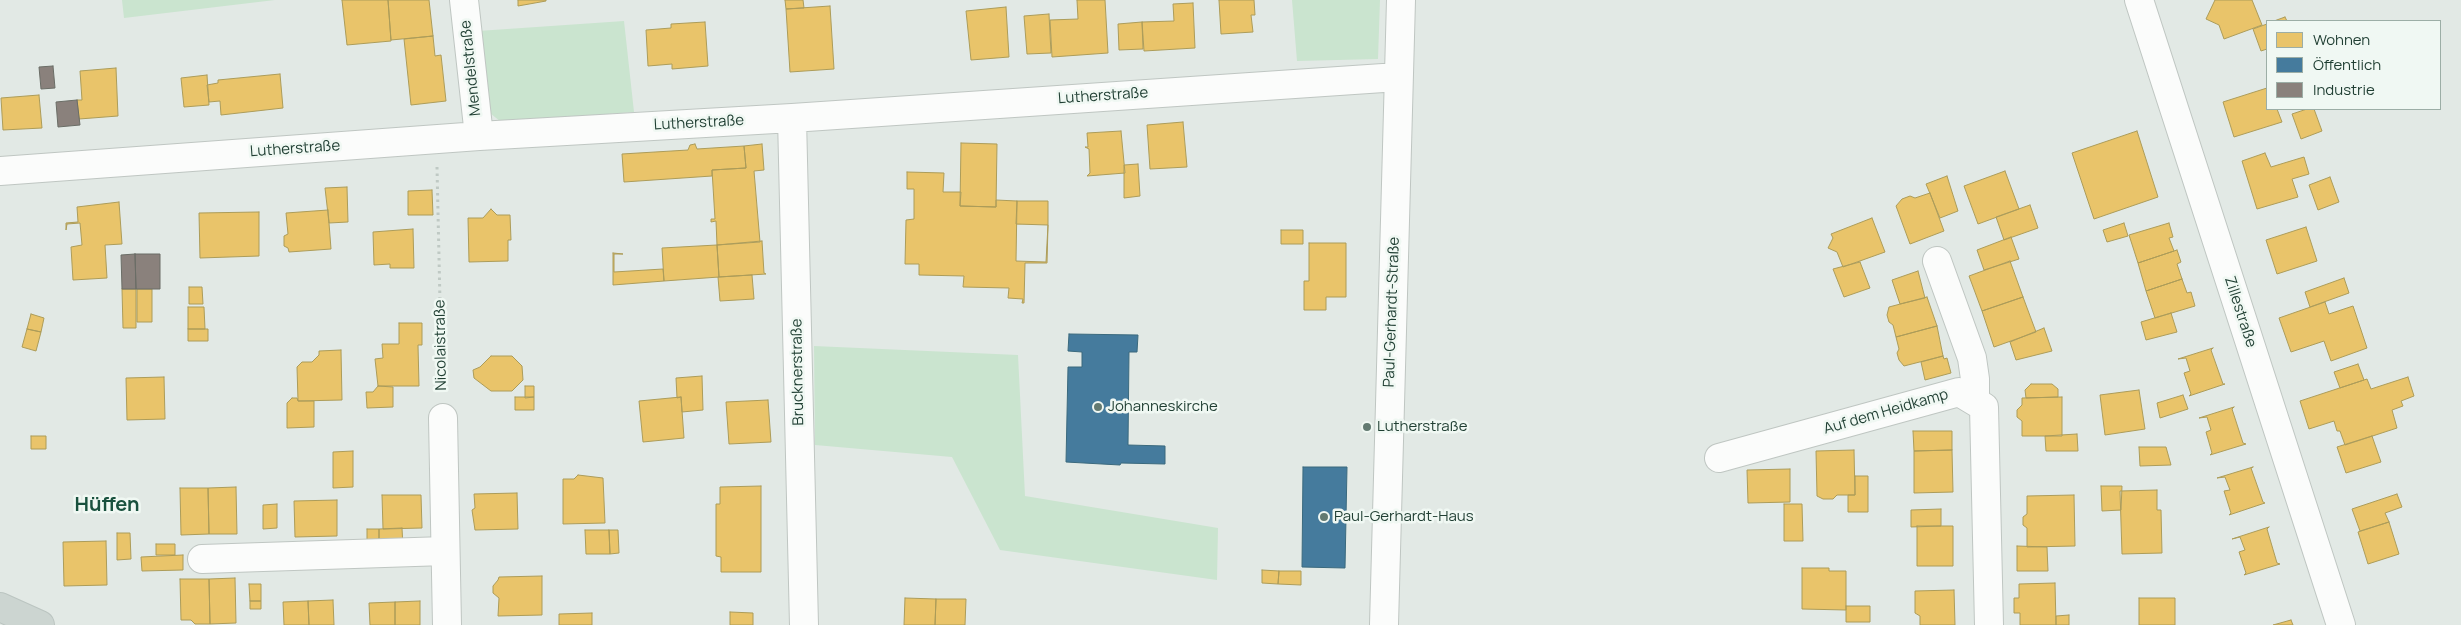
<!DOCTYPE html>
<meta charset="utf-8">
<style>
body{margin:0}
#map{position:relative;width:2461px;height:625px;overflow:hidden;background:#e2e9e5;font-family:Manrope,sans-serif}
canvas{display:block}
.legend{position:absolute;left:2266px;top:20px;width:175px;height:90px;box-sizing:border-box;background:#f0f8f3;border:1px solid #9caea6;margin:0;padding:6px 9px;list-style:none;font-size:15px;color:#1f3e32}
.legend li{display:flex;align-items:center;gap:10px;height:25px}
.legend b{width:25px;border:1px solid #9caea6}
</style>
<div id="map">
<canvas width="2461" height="625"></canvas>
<ul class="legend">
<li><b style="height:14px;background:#e9c46a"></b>Wohnen</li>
<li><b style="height:14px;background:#457b9d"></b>Öffentlich</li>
<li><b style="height:14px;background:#8a817c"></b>Industrie</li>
</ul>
</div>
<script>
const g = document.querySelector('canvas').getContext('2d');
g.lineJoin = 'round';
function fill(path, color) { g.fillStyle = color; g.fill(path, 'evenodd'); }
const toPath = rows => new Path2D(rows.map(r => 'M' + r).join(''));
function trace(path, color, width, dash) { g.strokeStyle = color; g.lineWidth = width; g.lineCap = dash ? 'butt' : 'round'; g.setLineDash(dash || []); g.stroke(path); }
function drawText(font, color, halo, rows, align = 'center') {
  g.font = font + ' Manrope,sans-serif'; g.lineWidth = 5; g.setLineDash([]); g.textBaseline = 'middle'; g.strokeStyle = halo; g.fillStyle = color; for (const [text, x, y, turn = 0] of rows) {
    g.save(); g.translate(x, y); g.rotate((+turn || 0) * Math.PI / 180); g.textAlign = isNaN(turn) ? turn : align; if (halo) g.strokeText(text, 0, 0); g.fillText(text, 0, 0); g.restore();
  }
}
fill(toPath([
 [122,0,275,0,124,18],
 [1292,0,1380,0,1378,59,1297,61],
 [624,21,634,112,501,122,490,113,478,31],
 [814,346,1018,355,1025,496,1218,528,1217,580,1000,550,952,457,815,445]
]), '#cae4cf');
const homes = toPath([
 [342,0,388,0,391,41,347,45,342,0],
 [388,0,429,0,433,36,391,40,388,0],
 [518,0,546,0,546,1,518,6,518,0],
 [785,0,803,0,804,8,786,9,785,0],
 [1077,0,1105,0,1108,53,1052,57,1050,20,1078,19,1077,0],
 [1219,0,1254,0,1255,15,1251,15,1253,32,1221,34,1219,0],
 [2215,0,2252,0,2262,25,2224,39,2219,25,2206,19,2215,0],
 [1193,3,1195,48,1144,51,1142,22,1174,21,1173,4,1193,3],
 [830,6,834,69,790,72,786,9,830,6],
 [1006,7,1009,57,971,60,966,11,1006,7],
 [1049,14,1051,53,1027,54,1024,16,1049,14],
 [2285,17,2287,21,2274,21,2285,17],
 [705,22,708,66,672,69,672,64,648,66,646,30,671,28,671,24,705,22],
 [1142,22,1143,49,1119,50,1118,24,1142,22],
 [2267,24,2267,49,2261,51,2253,29,2267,24],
 [433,36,435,56,441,55,446,101,411,105,404,39,433,36],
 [116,68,118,116,79,119,77,100,82,100,80,71,116,68],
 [280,74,283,108,221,115,220,101,209,102,207,85,218,83,218,80,280,74],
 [207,75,209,105,184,107,181,78,207,75],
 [2267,88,2267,109,2277,109,2282,122,2234,137,2223,102,2267,88],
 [39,95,42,128,3,130,1,98,39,95],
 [2307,109,2314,109,2322,131,2301,139,2292,114,2307,109],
 [1183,122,1187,167,1150,169,1147,125,1183,122],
 [1121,131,1125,173,1087,176,1090,173,1089,149,1085,147,1088,147,1087,133,1121,131],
 [2137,131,2158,197,2094,219,2072,153,2137,131],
 [961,143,997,144,996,207,960,206,961,143],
 [695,144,697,149,744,146,746,168,712,170,712,176,624,182,622,154,688,150,690,145,695,144],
 [762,144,764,170,754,171,760,242,717,245,716,221,711,222,711,219,715,219,712,170,746,168,744,146,762,144],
 [2265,153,2271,167,2304,157,2309,174,2292,179,2298,197,2257,209,2242,161,2265,153],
 [1138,164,1140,196,1124,198,1124,165,1138,164],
 [2005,171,2019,209,1978,224,1964,186,2005,171],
 [907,172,944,173,943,192,961,192,960,206,996,207,996,200,1017,201,1016,261,1046,262,1048,225,1047,263,1025,263,1024,303,1022,303,1023,299,1008,298,1009,288,963,287,964,276,919,275,919,264,905,264,906,220,914,219,914,189,907,189,907,172],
 [1947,176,1958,211,1940,218,1926,184,1947,176],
 [2330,177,2339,202,2318,210,2309,185,2330,177],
 [347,187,348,222,329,223,325,188,347,187],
 [432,190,433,215,408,215,408,191,432,190],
 [1930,193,1944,231,1910,244,1896,206,1902,199,1910,196,1915,198,1930,193],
 [1017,201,1048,201,1048,225,1016,224,1017,201],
 [119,202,122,244,105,245,107,278,73,280,71,247,82,245,80,223,67,224,66,230,66,223,78,222,77,207,119,202],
 [2030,205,2038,228,2004,240,1996,217,2030,205],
 [491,209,497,215,510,215,511,240,508,240,508,261,469,262,468,218,483,218,491,209],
 [328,210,331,249,289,252,288,248,284,246,284,236,288,234,286,213,328,210],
 [259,212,259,256,200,258,199,213,259,212],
 [1872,218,1885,252,1843,267,1837,252,1828,248,1833,238,1831,234,1872,218],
 [2124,223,2128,236,2107,242,2103,230,2124,223],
 [2169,223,2173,237,2169,238,2174,251,2138,263,2129,235,2169,223],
 [2306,227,2317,261,2277,274,2266,240,2306,227],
 [413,229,414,268,390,268,390,264,374,265,373,232,413,229],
 [1281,230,1303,230,1303,244,1281,244,1281,230],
 [2011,237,2019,259,1984,270,1977,250,2011,237],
 [762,241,764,273,766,274,719,277,717,245,762,241],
 [1309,243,1346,243,1346,297,1326,297,1326,310,1304,310,1304,281,1309,281,1309,243],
 [717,245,719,277,664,281,662,248,717,245],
 [2177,250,2181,262,2177,264,2182,279,2146,291,2138,263,2177,250],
 [613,253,623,254,614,254,614,272,663,269,664,281,613,285,613,253],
 [2010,261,2023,297,1982,311,1969,276,2010,261],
 [1860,262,1870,288,1844,297,1833,269,1860,262],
 [1918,271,1925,298,1900,304,1892,280,1918,271],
 [752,275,754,299,720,301,718,277,752,275],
 [2344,278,2349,293,2310,307,2305,292,2344,278],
 [2182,279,2187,293,2191,292,2195,306,2155,318,2146,291,2182,279],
 [189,287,202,287,203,304,189,304,189,287],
 [122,289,136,289,136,328,123,328,122,289],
 [137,289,152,289,152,322,137,322,137,289],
 [1927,297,1937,326,1896,337,1893,325,1889,322,1887,315,1889,307,1927,297],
 [2023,297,2036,332,1994,347,1982,311,2023,297],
 [2325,302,2329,314,2353,306,2367,348,2331,361,2324,341,2291,352,2279,318,2325,302],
 [188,307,204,307,205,329,188,329,188,307],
 [2171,313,2177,332,2146,340,2141,322,2171,313],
 [31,314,44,318,41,332,27,329,31,314],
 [399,323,422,323,422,345,418,345,419,386,378,386,375,359,383,358,382,344,399,344,399,323],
 [1937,326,1943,356,1904,366,1899,360,1897,353,1899,349,1896,337,1937,326],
 [2044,328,2052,351,2016,360,2010,342,2044,328],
 [27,329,41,332,36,351,22,347,27,329],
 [188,329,208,329,208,341,188,341,188,329],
 [2213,348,2211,350,2223,384,2225,384,2189,396,2191,394,2184,373,2190,371,2186,358,2178,359,2213,348],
 [341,350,342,400,298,401,297,367,302,362,312,362,319,355,319,351,341,350],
 [491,356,512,356,522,366,523,380,512,391,491,391,474,378,473,370,480,367,491,356],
 [1943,356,1944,359,1947,358,1951,373,1925,380,1921,362,1943,356],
 [2358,364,2364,380,2340,388,2334,372,2358,364],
 [702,376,703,410,682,412,681,397,677,398,676,378,702,376],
 [164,377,165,419,127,420,126,378,164,377],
 [2408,377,2414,396,2401,401,2403,406,2392,410,2397,428,2345,445,2340,431,2337,431,2334,421,2309,429,2300,401,2367,379,2371,389,2408,377],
 [2031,384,2052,384,2058,389,2058,397,2026,398,2025,390,2031,384],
 [378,386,393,387,393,407,367,408,366,392,373,392,378,386],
 [525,386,534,386,534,397,525,398,525,386],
 [2139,390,2145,429,2105,435,2100,395,2139,390],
 [2183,395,2188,409,2160,418,2157,403,2183,395],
 [515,397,534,397,534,410,515,410,515,397],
 [681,397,684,438,643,442,639,401,681,397],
 [2062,397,2062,436,2022,436,2022,421,2017,417,2017,410,2022,405,2022,398,2062,397],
 [292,398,297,398,298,401,314,401,314,427,287,428,287,403,292,398],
 [768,400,771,442,729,444,726,402,768,400],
 [2234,407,2232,409,2243,443,2246,444,2210,455,2212,453,2206,432,2211,430,2207,417,2199,418,2234,407],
 [1913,431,1952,431,1952,450,1914,451,1913,431],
 [2077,434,2078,451,2046,451,2045,436,2077,434],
 [31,436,46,436,46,449,31,449,31,436],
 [2372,436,2381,462,2346,473,2337,447,2372,436],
 [2139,447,2166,447,2171,465,2140,466,2139,447],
 [1854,450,1855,495,1837,495,1833,499,1823,499,1817,496,1816,451,1854,450],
 [1952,450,1953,492,1914,493,1914,451,1952,450],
 [353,451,353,487,333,488,333,452,353,451],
 [2253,467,2251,468,2263,502,2265,503,2229,515,2231,513,2224,491,2230,490,2225,477,2217,478,2253,467],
 [1790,469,1790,502,1748,503,1747,470,1790,469],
 [578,475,603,478,605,523,563,524,563,479,574,479,578,475],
 [1855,476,1868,476,1868,512,1848,512,1848,495,1855,495,1855,476],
 [761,486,761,572,721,572,721,557,716,556,716,504,720,504,720,487,761,486],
 [2101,486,2122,486,2121,510,2102,511,2101,486],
 [236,487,237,534,209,534,208,488,236,487],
 [180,488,208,488,209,534,181,535,180,488],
 [2157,490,2157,510,2161,510,2162,553,2122,554,2120,491,2157,490],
 [517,493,518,529,475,530,472,510,475,508,474,494,517,493],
 [2397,494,2402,507,2385,513,2389,522,2360,531,2352,509,2397,494],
 [382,495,421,495,422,528,383,529,382,495],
 [2074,495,2075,546,2027,547,2027,528,2023,525,2023,517,2027,514,2027,496,2074,495],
 [337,500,337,536,295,537,294,501,337,500],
 [277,504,277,528,263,529,263,505,277,504],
 [1784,504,1802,504,1803,541,1784,541,1784,504],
 [1941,509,1941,526,1911,527,1911,510,1941,509],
 [2389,522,2399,554,2368,564,2358,532,2389,522],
 [1917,526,1953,526,1953,566,1917,566,1917,526],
 [2269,527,2267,529,2277,563,2280,564,2244,575,2246,573,2239,552,2245,550,2240,537,2232,539,2269,527],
 [402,528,403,547,379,547,379,529,402,528],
 [367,529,379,529,379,547,367,547,367,529],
 [585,530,609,530,610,554,586,554,585,530],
 [609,530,618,530,619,553,610,554,609,530],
 [117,533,130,533,131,559,117,560,117,533],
 [106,541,107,585,64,586,63,542,106,541],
 [156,544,175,544,175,555,156,555,156,544],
 [2017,546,2047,547,2048,571,2017,571,2017,546],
 [183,555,183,570,142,571,141,557,183,555],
 [1802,568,1829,568,1829,571,1846,571,1846,610,1802,609,1802,568],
 [1262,570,1279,571,1278,584,1262,583,1262,570],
 [1279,571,1301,571,1301,585,1278,584,1279,571],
 [542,576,542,615,498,616,499,598,493,593,493,586,498,580,499,577,542,576],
 [235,578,236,623,210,624,209,579,235,578],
 [180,579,209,579,210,624,195,624,191,620,181,620,180,579],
 [2055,583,2056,625,2020,625,2020,613,2014,613,2014,598,2019,598,2019,584,2055,583],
 [249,584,261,584,261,601,250,601,249,584],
 [1954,590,1955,625,1920,625,1920,616,1915,613,1915,591,1954,590],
 [905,598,936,599,935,625,904,625,905,598],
 [2139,598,2175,598,2175,625,2139,625,2139,598],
 [936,599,966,599,965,625,935,625,936,599],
 [333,600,334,625,309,625,308,601,333,600],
 [250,601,261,601,261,609,250,609,250,601],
 [308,601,309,625,284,625,283,602,308,601],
 [420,601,420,625,395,625,395,602,420,601],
 [395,602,395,625,370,625,369,603,395,602],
 [1846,606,1870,606,1870,622,1846,622,1846,606],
 [730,612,753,613,753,625,730,625,730,612],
 [592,613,592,625,559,625,559,614,592,613],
 [2069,615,2069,625,2056,625,2056,616,2069,615],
 [2291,620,2293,625,2273,625,2291,620]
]);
fill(homes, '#e9c46a');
trace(homes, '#ac9c59', 1);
const public = toPath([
 [1069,334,1138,335,1137,352,1129,352,1128,445,1165,446,1165,464,1121,463,1120,465,1066,462,1068,367,1082,367,1082,352,1068,351,1069,334],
 [1303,467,1347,467,1345,568,1302,567,1303,467]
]);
fill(public, '#457b9d');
trace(public, '#3a697d', 1);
const industry = toPath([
 [53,66,55,88,41,89,39,67,53,66],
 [77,100,80,125,58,127,56,102,77,100],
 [135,254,160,254,160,289,136,289,135,254],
 [135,254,136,289,122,289,121,255,135,254]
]);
fill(industry, '#8a817c');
trace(industry, '#6a6d66', 1);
const minor = toPath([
 [464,0,479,136],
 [2139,0,2341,625],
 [792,118,804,625],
 [0,171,479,136,792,118,1398,77],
 [1937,261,1972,358,1975,379,1975,401],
 [443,418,447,625],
 [1719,458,1959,392,1984,407,1989,625],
 [202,559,445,551],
 [1384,625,1401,0]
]);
const major = toPath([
 [0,607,40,625]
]);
trace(minor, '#bfc6c2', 30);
trace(major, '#bbc5c1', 30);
trace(toPath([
 [437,167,442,393]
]), '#bfc9c4', 3, [2.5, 4]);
trace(minor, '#fbfcfb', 28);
trace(major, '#ccd5d1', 28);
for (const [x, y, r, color] of [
 [1098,407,5,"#637a71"],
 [1367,427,5,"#637a71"],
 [1324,517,5,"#637a71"]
]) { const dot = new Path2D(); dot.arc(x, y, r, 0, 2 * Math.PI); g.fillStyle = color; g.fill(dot); trace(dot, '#f0f8f3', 2); }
drawText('15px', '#1f3e32', '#f0f8f3', [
 ["Mendelstraße",471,68,-96],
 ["Lutherstraße",1103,96,-4],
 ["Lutherstraße",699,123,-3],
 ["Lutherstraße",295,149,-4],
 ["Paul-Gerhardt-Straße",1392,312,-88],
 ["Zillestraße",2240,312,72],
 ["Nicolaistraße",441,345,-91],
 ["Brucknerstraße",798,372,-91],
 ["Auf dem Heidkamp",1886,412,-16]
]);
drawText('15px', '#1f3e32', '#f0f8f3', [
 ["Johanneskirche",1108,407],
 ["Lutherstraße",1377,427],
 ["Paul-Gerhardt-Haus",1334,517]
], 'left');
drawText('bold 20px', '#19513e', '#f0f8f3', [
 ["Hüffen",107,505]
]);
</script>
